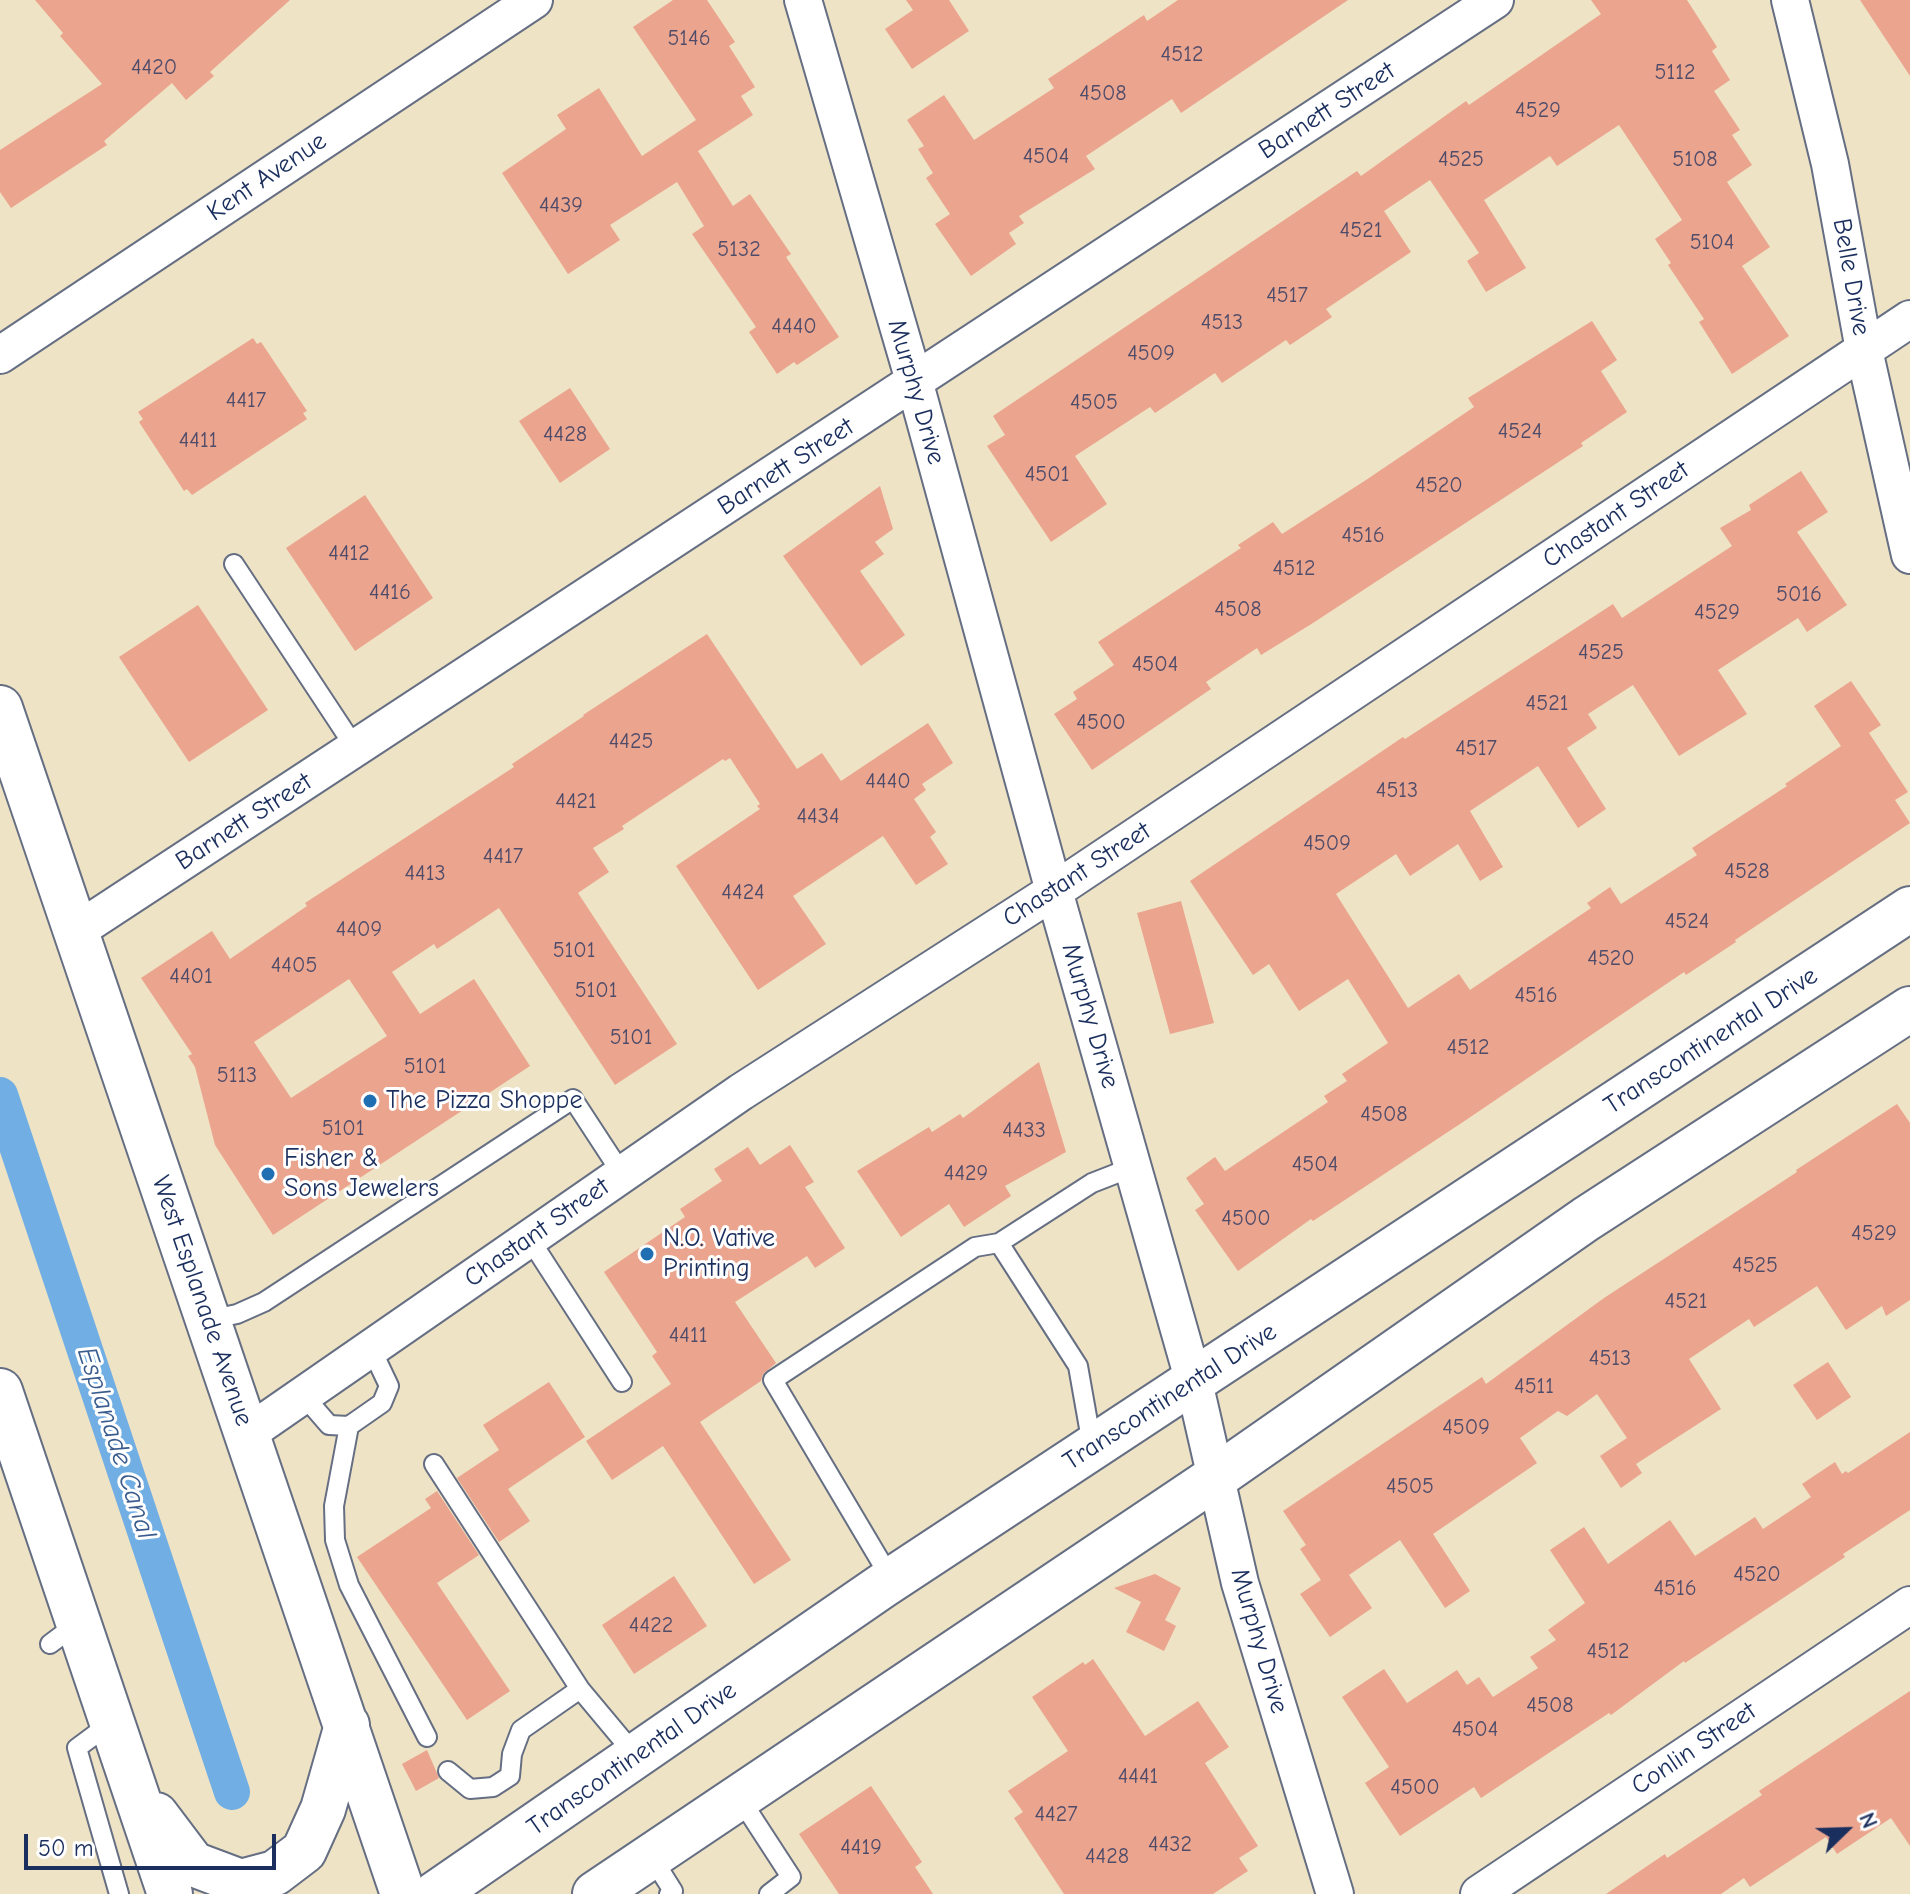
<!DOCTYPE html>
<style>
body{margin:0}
#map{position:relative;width:1910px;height:1894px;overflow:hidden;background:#eee3c5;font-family:"Comic Neue",sans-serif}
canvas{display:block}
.north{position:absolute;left:1806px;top:1790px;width:80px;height:80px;-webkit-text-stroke:6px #fff;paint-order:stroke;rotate:67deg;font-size:22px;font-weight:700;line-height:32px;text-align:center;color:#1b2f5e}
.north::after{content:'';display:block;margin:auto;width:28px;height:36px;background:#1b2f5e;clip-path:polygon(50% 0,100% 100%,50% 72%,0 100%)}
.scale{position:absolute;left:24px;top:1834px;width:252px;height:36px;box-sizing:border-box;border:4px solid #1b2f5e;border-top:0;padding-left:10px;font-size:24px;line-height:28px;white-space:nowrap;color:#1b2f5e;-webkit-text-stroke:6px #fff;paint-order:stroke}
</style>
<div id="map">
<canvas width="1910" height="1894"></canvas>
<div class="north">N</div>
<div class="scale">50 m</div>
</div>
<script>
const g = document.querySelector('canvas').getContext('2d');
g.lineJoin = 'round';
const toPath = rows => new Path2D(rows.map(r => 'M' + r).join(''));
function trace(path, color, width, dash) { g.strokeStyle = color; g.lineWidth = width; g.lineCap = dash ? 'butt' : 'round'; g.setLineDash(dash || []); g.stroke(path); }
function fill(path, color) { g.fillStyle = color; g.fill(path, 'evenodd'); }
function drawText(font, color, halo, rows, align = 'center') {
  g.font = font + ' "Comic Neue",sans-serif'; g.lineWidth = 6; g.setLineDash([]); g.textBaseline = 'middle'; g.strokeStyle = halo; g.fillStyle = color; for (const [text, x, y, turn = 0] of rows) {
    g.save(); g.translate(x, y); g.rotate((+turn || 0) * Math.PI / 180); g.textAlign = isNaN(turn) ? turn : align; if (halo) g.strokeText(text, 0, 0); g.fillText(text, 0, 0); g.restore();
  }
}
trace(toPath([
 [0,1095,232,1792]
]), '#70aee3', 36);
fill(toPath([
 [35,0,290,0,210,72,214,76,186,100,172,83,104,141,107,145,11,208,0,192,0,150,102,84,60,36,63,33],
 [673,0,707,0,735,42,729,46,755,87,741,96,753,115,698,151,733,206,750,194,791,254,786,257,839,337,797,365,794,362,777,374,749,332,756,327,692,234,704,226,677,182,610,225,620,240,568,274,502,173,566,129,557,115,599,88,642,156,696,120,633,27],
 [906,0,949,0,969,31,912,69,885,29,913,10],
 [1178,0,1348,0,1181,113,1172,99,1086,156,1095,169,1019,216,1024,223,1009,233,1016,244,971,276,935,224,950,214,926,178,933,173,918,149,924,146,907,120,944,95,974,140,1054,88,1048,79,1144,15,1147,21],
 [1591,0,1687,0,1717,47,1712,51,1730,80,1714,91,1740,130,1732,135,1752,165,1727,182,1770,247,1742,266,1789,336,1732,374,1699,322,1704,319,1668,265,1671,263,1655,239,1682,220,1619,125,1557,166,1550,156,1484,200,1526,268,1486,292,1467,261,1479,253,1430,180,1384,211,1411,252,1326,309,1332,317,1290,345,1286,340,1222,383,1215,373,1155,413,1150,407,1075,456,1107,504,1051,542,987,446,1005,435,993,416,1357,171,1361,176,1466,101,1469,105,1601,14],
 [1860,0,1910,0,1910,76],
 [1592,321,1617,360,1601,371,1627,412,1581,443,1583,446,1313,623,1261,655,1257,648,1206,682,1211,689,1092,770,1054,714,1077,699,1073,692,1114,665,1098,642,1241,548,1238,545,1273,522,1282,534,1366,480,1474,407,1468,398],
 [253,338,257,344,261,342,307,411,303,413,307,419,192,495,187,489,184,491,139,422,143,419,138,412],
 [570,388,610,449,560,483,519,421],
 [1801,471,1828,512,1797,532,1847,605,1807,632,1798,618,1718,670,1747,714,1679,756,1633,685,1588,714,1597,728,1567,748,1606,809,1578,828,1538,766,1470,811,1503,867,1480,881,1458,844,1410,876,1396,854,1336,894,1408,1008,1459,974,1470,990,1591,908,1587,903,1610,887,1621,904,1697,855,1692,848,1787,786,1785,784,1841,746,1814,706,1851,681,1881,725,1869,733,1908,792,1895,800,1910,823,1735,940,1736,942,1686,975,1684,972,1466,1120,1313,1221,1311,1219,1238,1271,1195,1210,1204,1204,1186,1178,1215,1157,1225,1171,1328,1102,1324,1096,1347,1081,1342,1074,1388,1043,1348,979,1299,1011,1269,964,1253,975,1190,881,1403,737,1405,739,1613,604,1622,618,1732,546,1720,528,1751,510,1749,505],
 [880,486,893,529,875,542,884,554,860,571,905,635,861,666,783,556],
 [365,495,433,598,355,651,286,548],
 [198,605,268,710,189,762,119,657],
 [707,634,797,769,822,753,841,781,928,723,953,763,922,784,926,790,914,799,936,832,930,837,948,864,916,885,883,836,793,896,826,944,758,990,676,866,760,809,757,806,760,804,730,758,725,761,723,759,622,826,624,829,593,848,609,872,578,893,677,1044,615,1085,499,908,437,949,434,944,392,972,420,1014,474,979,530,1066,273,1235,215,1145,195,1067,188,1056,192,1054,141,978,212,931,230,959,307,906,305,903,514,767,512,764,584,716,583,715],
 [349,979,387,1036,291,1098,254,1042],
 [1181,901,1214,1023,1170,1034,1137,913],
 [1039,1062,1066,1152,1005,1186,1011,1196,964,1227,949,1204,901,1237,857,1171,929,1127,932,1132,960,1114,963,1118],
 [1897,1104,1910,1123,1910,1300,1886,1316,1882,1306,1846,1330,1817,1286,1754,1327,1749,1319,1689,1359,1721,1409,1636,1464,1642,1473,1621,1488,1600,1456,1627,1438,1597,1394,1567,1416,1558,1411,1520,1438,1537,1463,1433,1534,1470,1591,1445,1608,1400,1540,1349,1575,1372,1608,1330,1637,1300,1594,1321,1580,1300,1549,1306,1545,1283,1511,1482,1377,1486,1384,1604,1298,1797,1172,1796,1170],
 [790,1145,814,1182,805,1187,845,1248,815,1268,807,1256,735,1302,776,1363,763,1374,761,1381,700,1422,791,1560,754,1584,663,1446,612,1480,586,1441,671,1384,652,1356,657,1352,604,1272,685,1217,680,1209,722,1181,714,1169,748,1147,760,1165],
 [1828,1362,1851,1397,1817,1420,1793,1385],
 [549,1382,585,1437,508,1489,530,1521,499,1542,457,1478,499,1450,483,1425],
 [1910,1432,1910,1510,1843,1554,1845,1557,1685,1663,1684,1661,1611,1715,1609,1713,1481,1798,1474,1787,1400,1836,1365,1783,1389,1767,1342,1697,1384,1669,1407,1703,1457,1670,1467,1685,1479,1677,1493,1697,1538,1668,1530,1657,1556,1640,1548,1630,1585,1603,1550,1550,1584,1527,1608,1564,1670,1520,1695,1556,1755,1517,1763,1529,1811,1497,1802,1484,1835,1462,1842,1474,1846,1471,1848,1473],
 [437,1491,479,1555,437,1583,510,1691,467,1720,357,1557,431,1508,425,1499],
 [1155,1574,1181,1588,1165,1620,1176,1626,1164,1651,1126,1632,1141,1602,1114,1588],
 [674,1576,707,1626,634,1674,602,1625],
 [1093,1659,1145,1736,1198,1701,1229,1747,1205,1763,1258,1846,1239,1858,1248,1871,1213,1894,1064,1894,1014,1818,1023,1812,1008,1791,1068,1751,1032,1697,1083,1662,1085,1665],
 [1910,1691,1910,1846,1891,1818,1837,1854,1826,1837,1750,1887,1744,1878,1721,1894,1606,1894,1665,1854,1667,1858,1762,1795,1759,1791],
 [427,1750,439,1778,416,1791,402,1764],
 [871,1786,922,1862,915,1867,933,1894,839,1894,799,1834]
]), '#eba48e');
const service = toPath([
 [234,564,356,749],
 [529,1238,622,1382],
 [208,1320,237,1314,264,1302,573,1099,622,1174],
 [303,1395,329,1425,349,1426,382,1403,389,1386,371,1348],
 [349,1426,334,1506,335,1540,349,1585,427,1737],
 [1092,1445,1078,1366,999,1243,1092,1183,1133,1167],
 [434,1464,580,1689,636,1756],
 [891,1579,773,1380,975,1247,999,1243],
 [50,1644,78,1623],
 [112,1722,77,1748,119,1894],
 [448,1771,470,1789,493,1787,510,1776,512,1754,521,1730,580,1689],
 [739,1797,791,1877,769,1894],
 [651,1856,673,1891,669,1894]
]);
const minor = toPath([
 [803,0,915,384,1054,891,1194,1382,1240,1583,1335,1894],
 [1790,0,1830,164,1864,350,1910,555],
 [0,355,534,0],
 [75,932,1495,0],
 [247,1434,741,1092,1054,891,1910,319],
 [1479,1894,1910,1605]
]);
const tertiary = toPath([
 [435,1894,882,1586,1910,909],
 [595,1894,1216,1477,1586,1219,1910,1009]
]);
const secondary = toPath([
 [0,708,403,1894],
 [0,1391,170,1894],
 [156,1815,193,1864,241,1882,275,1873,304,1851,323,1809,347,1725]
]);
trace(service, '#656e82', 22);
trace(minor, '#656e82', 40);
trace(tertiary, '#656e82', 48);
trace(secondary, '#656e82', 48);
trace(service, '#fff', 18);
trace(minor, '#fff', 36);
trace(tertiary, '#fff', 44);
trace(secondary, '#fff', 44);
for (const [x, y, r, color] of [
 [370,1101,8,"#1f6fb2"],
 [268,1174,8,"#1f6fb2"],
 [647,1254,8,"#1f6fb2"]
]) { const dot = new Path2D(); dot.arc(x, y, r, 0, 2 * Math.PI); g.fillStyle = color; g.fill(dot); trace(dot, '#fff', 3); }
drawText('22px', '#4f4c6a', null, [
 ["5146",689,39],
 ["4512",1182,55],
 ["4420",154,68],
 ["5112",1675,73],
 ["4508",1103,94],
 ["4529",1538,111],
 ["4504",1046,157],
 ["4525",1461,160],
 ["5108",1695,160],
 ["4439",561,206],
 ["4521",1361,231],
 ["5104",1712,243],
 ["5132",739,250],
 ["4517",1287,296],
 ["4513",1222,323],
 ["4440",794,327],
 ["4509",1151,354],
 ["4417",246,401],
 ["4505",1094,403],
 ["4524",1520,432],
 ["4428",565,435],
 ["4411",198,441],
 ["4501",1047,475],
 ["4520",1439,486],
 ["4516",1363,536],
 ["4412",349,554],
 ["4512",1294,569],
 ["4416",390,593],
 ["5016",1799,595],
 ["4508",1238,610],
 ["4529",1717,613],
 ["4525",1601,653],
 ["4504",1155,665],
 ["4521",1547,704],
 ["4500",1101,723],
 ["4425",631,742],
 ["4517",1476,749],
 ["4440",888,782],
 ["4513",1397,791],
 ["4421",576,802],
 ["4434",818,817],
 ["4509",1327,844],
 ["4417",503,857],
 ["4528",1747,872],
 ["4413",425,874],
 ["4424",743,893],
 ["4524",1687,922],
 ["4409",359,930],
 ["5101",574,951],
 ["4520",1611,959],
 ["4405",294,966],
 ["4401",191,977],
 ["5101",596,991],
 ["4516",1536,996],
 ["5101",631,1038],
 ["4512",1468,1048],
 ["5101",425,1067],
 ["5113",237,1076],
 ["4508",1384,1115],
 ["5101",343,1129],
 ["4433",1024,1131],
 ["4504",1315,1165],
 ["4429",966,1174],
 ["4500",1246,1219],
 ["4529",1874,1234],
 ["4525",1755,1266],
 ["4521",1686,1302],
 ["4411",688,1336],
 ["4513",1610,1359],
 ["4511",1534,1387],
 ["4509",1466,1428],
 ["4505",1410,1487],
 ["4520",1757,1575],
 ["4516",1675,1589],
 ["4422",651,1626],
 ["4512",1608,1652],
 ["4508",1550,1706],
 ["4504",1475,1730],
 ["4441",1138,1777],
 ["4500",1415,1788],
 ["4427",1056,1815],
 ["4432",1170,1845],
 ["4419",861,1848],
 ["4428",1107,1857]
]);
drawText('26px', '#1b2f5e', '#fff', [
 ["Barnett Street",1327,111,-33],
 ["Kent Avenue",267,177,-34],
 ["Belle Drive",1851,277,80],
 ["Murphy Drive",916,392,74],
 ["Barnett Street",786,467,-33],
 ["Chastant Street",1616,515,-34],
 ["Barnett Street",244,822,-33],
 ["Chastant Street",1077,875,-33],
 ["Murphy Drive",1090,1016,74],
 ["Transcontinental Drive",1711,1041,-33],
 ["Chastant Street",537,1233,-35],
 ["West Esplanade Avenue",202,1301,71],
 ["Transcontinental Drive",1170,1397,-33],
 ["Murphy Drive",1259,1641,74],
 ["Conlin Street",1694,1749,-34],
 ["Transcontinental Drive",632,1759,-35]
]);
drawText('26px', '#1b2f5e', '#fff', [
 ["The Pizza Shoppe",386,1101],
 ["Fisher &",284,1159],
 ["Sons Jewelers",284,1189],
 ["N.O. Vative",663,1239],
 ["Printing",663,1269]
], 'left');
drawText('italic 28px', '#395b8d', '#fff', [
 ["Esplanade Canal",116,1443,72]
]);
</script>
